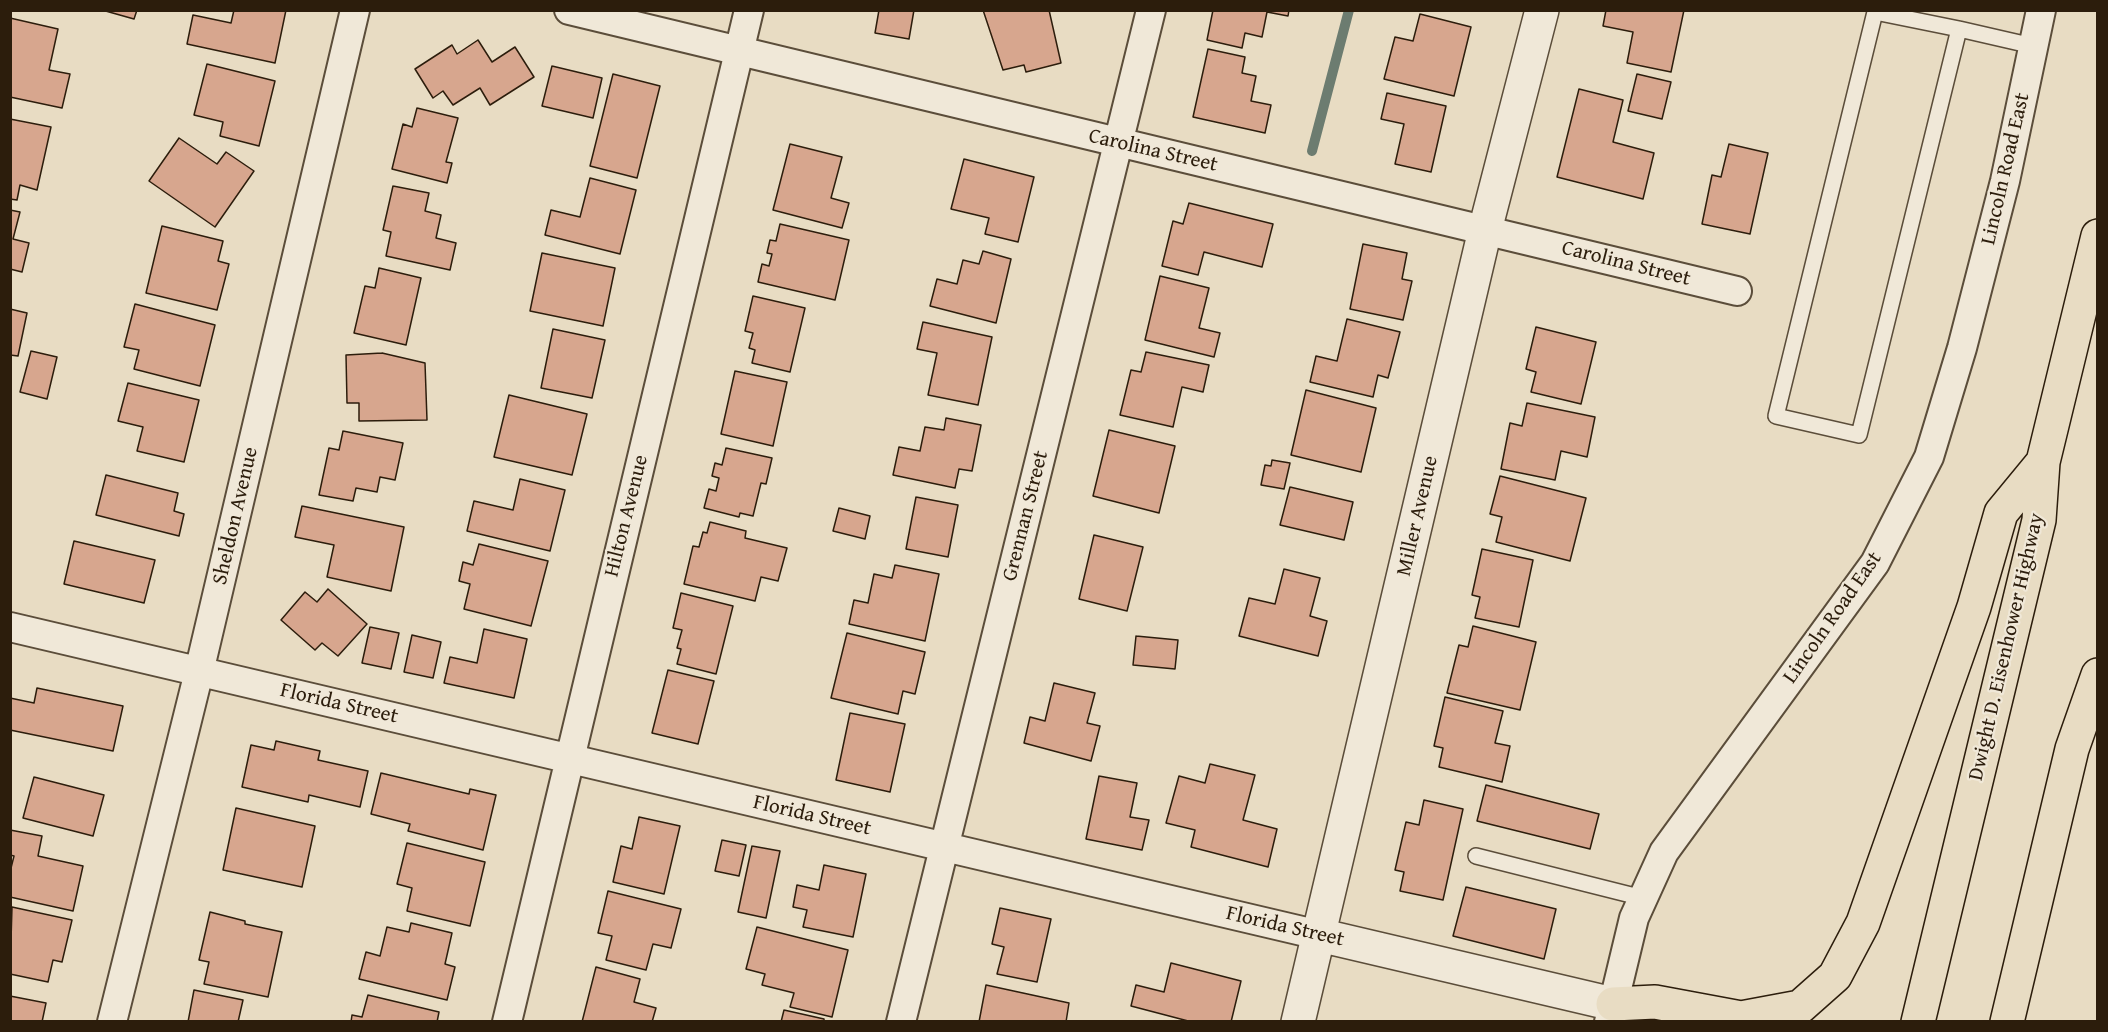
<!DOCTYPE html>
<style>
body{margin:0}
#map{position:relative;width:2108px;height:1032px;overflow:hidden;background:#e8dcc3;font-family:"Gentium Book Plus",serif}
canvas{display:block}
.frame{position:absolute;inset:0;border:12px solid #2c1d0c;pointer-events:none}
</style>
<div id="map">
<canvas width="2108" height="1032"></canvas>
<div class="frame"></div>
</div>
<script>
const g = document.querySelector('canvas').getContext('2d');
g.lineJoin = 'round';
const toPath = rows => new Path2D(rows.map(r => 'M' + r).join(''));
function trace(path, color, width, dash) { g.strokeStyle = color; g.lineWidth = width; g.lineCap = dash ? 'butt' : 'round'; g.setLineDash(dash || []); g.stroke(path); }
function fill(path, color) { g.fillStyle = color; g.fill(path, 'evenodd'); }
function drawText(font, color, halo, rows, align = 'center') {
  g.font = font + ' "Gentium Book Plus",serif'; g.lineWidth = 4.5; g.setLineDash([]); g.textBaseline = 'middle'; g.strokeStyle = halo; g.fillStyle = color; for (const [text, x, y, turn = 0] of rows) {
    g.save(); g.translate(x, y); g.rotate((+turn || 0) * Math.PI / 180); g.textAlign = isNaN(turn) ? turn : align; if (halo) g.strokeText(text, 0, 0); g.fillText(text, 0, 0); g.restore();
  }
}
trace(toPath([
 [1312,151,1349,10]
]), '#6c7c70', 10);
const building = toPath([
 [102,10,137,10,134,19,102,10],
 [234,10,286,10,275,63,187,44,193,15,231,23,234,10],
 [879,10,914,10,909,39,875,33,879,10],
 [983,10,1049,10,1061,63,1026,72,1024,65,1003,70,983,10],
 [1213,10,1289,10,1288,16,1267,12,1262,37,1245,33,1242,48,1207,40,1213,10],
 [1606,10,1684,10,1671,72,1627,63,1633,32,1603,26,1606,10],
 [1420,14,1471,27,1454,96,1384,79,1395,37,1413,41,1420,14],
 [10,18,58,29,49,70,70,74,62,108,10,97,10,18],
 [478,40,492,62,515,47,534,77,490,105,480,88,453,105,443,91,433,98,415,69,452,45,457,54,478,40],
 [1208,49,1245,57,1242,73,1256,76,1251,101,1271,105,1265,133,1193,117,1208,49],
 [207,64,275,81,259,146,220,136,223,122,194,115,207,64],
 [552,66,602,78,593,118,542,106,552,66],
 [613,74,660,86,637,178,590,166,613,74],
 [1637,74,1671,82,1662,119,1628,111,1637,74],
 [1579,89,1623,100,1613,142,1654,153,1643,199,1557,177,1579,89],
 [1387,93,1446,106,1431,172,1395,164,1404,124,1381,119,1387,93],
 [417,108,458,118,446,162,452,163,447,183,392,169,403,124,412,127,417,108],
 [10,119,51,127,37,190,20,185,17,200,10,199,10,119],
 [179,138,217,164,226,152,254,171,215,227,149,181,179,138],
 [790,144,842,157,831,198,849,203,842,228,773,210,790,144],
 [1729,144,1768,153,1750,234,1702,224,1712,175,1721,177,1729,144],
 [964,159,1034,177,1018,242,985,234,989,218,951,209,964,159],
 [590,178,636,190,620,254,545,235,551,210,580,217,590,178],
 [393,186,429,193,425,211,441,215,436,238,456,243,450,270,386,256,391,232,383,230,393,186],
 [1189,203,1273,224,1262,267,1204,252,1198,275,1162,266,1173,221,1183,224,1189,203],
 [10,210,20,212,13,239,29,243,22,272,10,269,10,210],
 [780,224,849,240,835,300,758,282,762,264,769,266,772,254,767,253,770,240,776,241,780,224],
 [162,226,223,241,218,261,229,264,217,310,146,293,162,226],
 [1363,244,1407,253,1402,279,1412,281,1403,320,1350,309,1363,244],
 [983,251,1011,259,996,323,930,306,937,279,957,284,963,260,979,264,983,251],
 [542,253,615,268,603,326,530,311,542,253],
 [379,268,421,278,406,345,354,333,365,286,375,288,379,268],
 [1160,276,1209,288,1199,328,1220,333,1214,357,1145,340,1160,276],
 [753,296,805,308,790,372,752,363,755,350,749,348,753,333,745,331,753,296],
 [135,304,215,325,200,386,134,369,139,350,124,347,135,304],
 [10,309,27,313,18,356,10,355,10,309],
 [1347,319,1400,332,1388,378,1378,375,1373,397,1310,382,1316,356,1337,361,1347,319],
 [923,322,992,337,978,405,928,395,937,353,917,349,923,322],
 [1536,327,1596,342,1581,404,1531,392,1536,372,1526,369,1536,327],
 [553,329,605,340,592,398,541,388,553,329],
 [31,351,57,357,47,399,20,392,31,351],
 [1146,352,1209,365,1203,392,1182,387,1173,427,1120,415,1131,370,1141,372,1146,352],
 [382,353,425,363,427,420,359,421,359,403,347,403,346,355,382,353],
 [735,371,787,382,773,446,721,434,735,371],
 [128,383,199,400,184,462,137,451,143,427,118,421,128,383],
 [1306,390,1376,408,1361,472,1291,455,1306,390],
 [509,395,587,414,572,475,494,457,509,395],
 [1527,403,1595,417,1587,457,1561,451,1555,480,1501,469,1510,423,1522,426,1527,403],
 [946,418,981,425,972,471,959,469,955,488,893,475,899,447,920,451,925,427,944,430,946,418],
 [1109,430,1175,446,1159,513,1093,496,1109,430],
 [343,431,403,443,395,480,380,477,377,492,356,488,353,501,319,495,329,448,339,450,343,431],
 [726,448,772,458,766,484,761,483,753,516,740,513,739,517,704,508,709,489,716,491,719,478,712,476,715,463,722,465,726,448],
 [1272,460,1290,463,1284,489,1261,485,1265,465,1271,466,1272,460],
 [106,475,178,493,174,511,184,514,179,536,96,515,106,475],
 [1500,476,1586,498,1570,561,1496,542,1502,517,1490,514,1500,476],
 [520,479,565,490,550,551,467,531,474,501,513,510,520,479],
 [1290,487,1353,502,1344,540,1280,525,1290,487],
 [916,497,958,505,948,557,906,549,916,497],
 [302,506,404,527,391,591,327,577,334,545,295,537,302,506],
 [839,508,870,516,865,539,833,531,839,508],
 [710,522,746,531,745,538,787,548,778,581,761,577,755,601,684,584,693,546,699,547,703,532,707,533,710,522],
 [1094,535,1143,547,1127,611,1079,599,1094,535],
 [74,541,155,560,144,603,64,584,74,541],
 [479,544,548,561,531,626,464,609,470,584,459,581,463,562,473,565,479,544],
 [1482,549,1533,560,1519,627,1475,618,1480,597,1472,595,1482,549],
 [895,565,939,574,925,641,849,624,854,600,868,603,874,574,892,578,895,565],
 [1284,569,1320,578,1310,616,1327,621,1318,656,1239,636,1249,598,1275,604,1284,569],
 [328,589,367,624,338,656,322,643,315,650,281,620,305,592,317,602,328,589],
 [681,593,733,606,716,674,677,664,681,649,677,648,682,630,673,628,681,593],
 [1473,626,1536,642,1520,710,1447,693,1459,645,1468,647,1473,626],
 [370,627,399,633,391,669,362,663,370,627],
 [484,629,527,639,514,698,444,683,450,657,477,663,484,629],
 [847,633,925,652,915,694,903,691,898,714,831,698,847,633],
 [412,635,441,642,433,678,404,672,412,635],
 [1136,636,1178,640,1175,669,1133,665,1136,636],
 [668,670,714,681,698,744,652,733,668,670],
 [1054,683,1095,693,1087,723,1100,726,1091,761,1024,743,1030,717,1045,721,1054,683],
 [37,688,123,706,113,751,10,730,10,698,34,703,37,688],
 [1445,697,1503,711,1495,743,1510,746,1502,782,1439,767,1443,748,1434,746,1445,697],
 [850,713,905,724,890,792,836,780,850,713],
 [276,741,320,751,318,760,368,771,360,807,309,795,308,802,242,787,251,745,274,750,276,741],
 [1210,764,1255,775,1243,820,1277,829,1268,867,1191,847,1195,830,1166,823,1179,776,1205,783,1210,764],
 [381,773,469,794,470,789,496,795,483,850,408,831,410,824,371,814,381,773],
 [1099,776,1137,783,1130,817,1149,820,1142,850,1086,839,1099,776],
 [34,777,104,795,93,836,23,818,34,777],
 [1486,785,1599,814,1590,849,1477,821,1486,785],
 [1424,800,1463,809,1443,900,1400,891,1404,872,1395,870,1406,822,1419,825,1424,800],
 [236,808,315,826,302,887,223,870,236,808],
 [639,817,680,826,664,894,613,882,621,846,632,849,639,817],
 [10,830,42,836,38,856,83,866,73,911,10,897,10,872,14,856,10,855,10,830],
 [722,840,746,845,739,876,715,871,722,840],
 [407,843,485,862,470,926,407,911,412,888,397,884,407,843],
 [752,846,780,851,766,918,738,912,752,846],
 [824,865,866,874,853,937,803,927,807,910,793,907,797,885,819,890,824,865],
 [1466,887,1556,909,1544,959,1453,936,1466,887],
 [608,891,681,909,671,948,653,944,646,970,606,960,612,936,598,933,608,891],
 [12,907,72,920,62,962,53,960,48,982,10,974,12,907],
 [1000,908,1051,919,1037,982,997,974,1004,947,992,944,1000,908],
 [210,912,245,921,245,924,282,932,268,997,204,984,209,962,199,960,210,912],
 [411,923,452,933,445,964,455,967,447,1000,359,979,366,952,380,956,387,927,409,932,411,923],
 [757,927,848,950,832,1017,790,1007,794,993,762,985,765,974,746,969,757,927],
 [1171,963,1241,981,1231,1022,1192,1022,1131,1006,1136,985,1164,992,1171,963],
 [596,967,640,979,634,1002,656,1008,652,1022,582,1022,596,967],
 [986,985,1069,1003,1066,1022,979,1022,986,985],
 [194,990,243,1000,238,1022,188,1022,194,990],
 [368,995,439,1012,437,1022,351,1022,352,1015,362,1017,368,995],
 [10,996,46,1003,42,1022,10,1022,10,996],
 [784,1010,824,1019,824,1022,781,1022,784,1010]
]);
fill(building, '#d7a68e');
trace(building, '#2c1d0c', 1.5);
const service = toPath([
 [1959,29,1859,435,1776,416,1875,12,1959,29,2033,46],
 [1476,856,1643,898]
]);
const minor = toPath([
 [569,10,1737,291],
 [10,627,1319,935],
 [112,1022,199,672,355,10],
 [507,1022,749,10],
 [901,1022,1151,10],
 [1609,1022,1634,918,1664,852,1875,563,1929,457,1962,348,2005,181,2041,10]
]);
const tertiary = toPath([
 [1319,935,1613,1004],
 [1298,1022,1485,230,1542,10]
]);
const motorway = toPath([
 [1613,1004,1655,1002,1741,1018,1800,1007,1835,976,1863,923,1974,607,2001,513,2043,462],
 [1918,1022,2039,520,2043,462,2098,236],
 [2007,1022,2072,749,2098,675]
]);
trace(service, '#5b4d3a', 18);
trace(minor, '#5b4d3a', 32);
trace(tertiary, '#5b4d3a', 36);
trace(motorway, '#2c1d0c', 36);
trace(service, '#f0e8d8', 15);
trace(minor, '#f0e8d8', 28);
trace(tertiary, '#f0e8d8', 33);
trace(motorway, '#e8dcc3', 33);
drawText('21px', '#2c1d0c', '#f0e8d8', [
 ["Carolina Street",1153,151,13],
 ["Lincoln Road East",2006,169,-77],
 ["Carolina Street",1626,264,14],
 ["Sheldon Avenue",236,516,-77],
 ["Hilton Avenue",627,516,-76],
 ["Grennan Street",1026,516,-76],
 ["Miller Avenue",1418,516,-77],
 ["Lincoln Road East",1833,618,-55],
 ["Dwight D. Eisenhower Highway",2007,647,-77],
 ["Florida Street",339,704,13],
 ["Florida Street",812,816,13],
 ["Florida Street",1285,927,13]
]);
</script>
